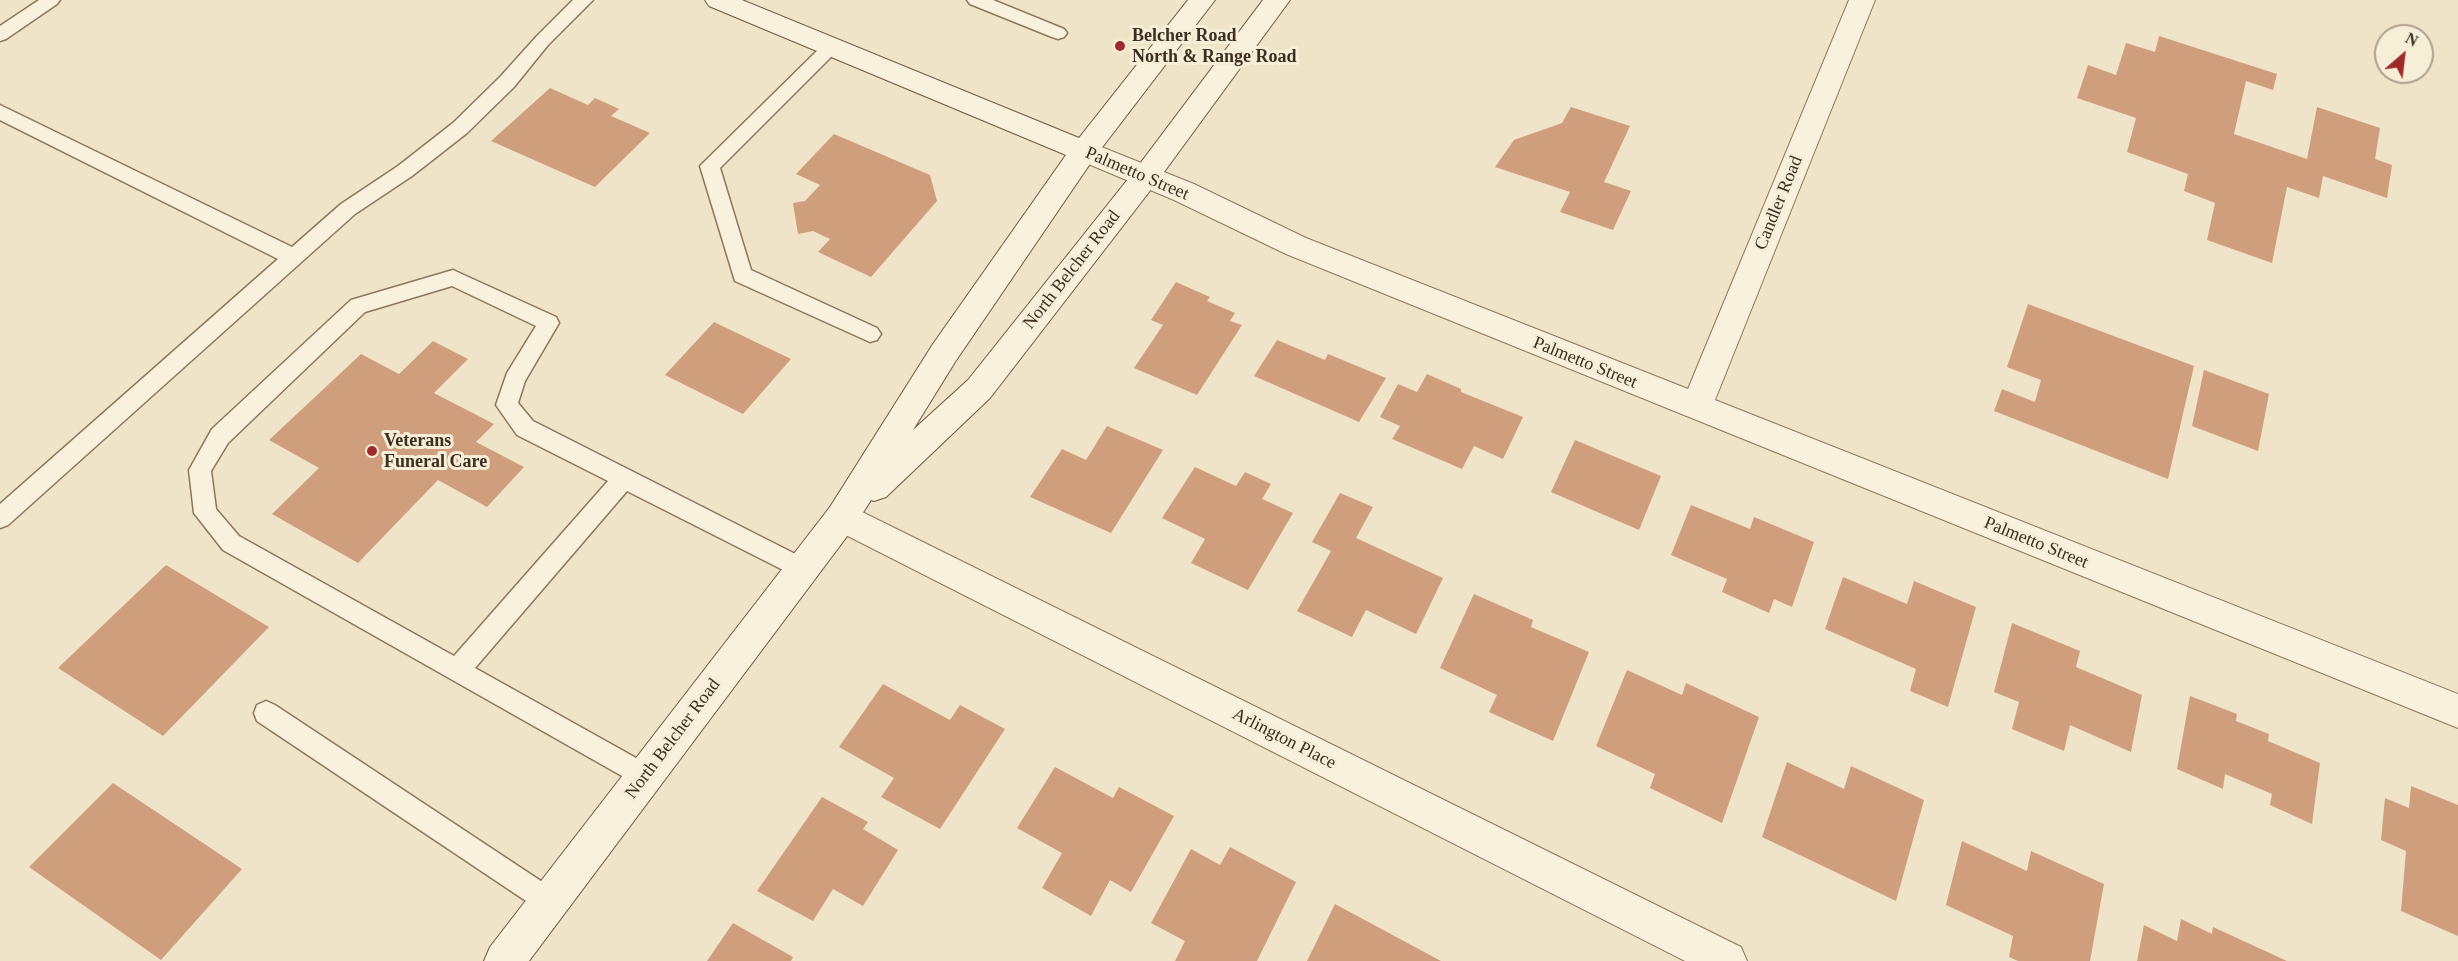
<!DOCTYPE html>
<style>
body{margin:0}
#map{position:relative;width:2458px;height:961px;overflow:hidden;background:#f0e4c8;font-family:"Times New Roman",serif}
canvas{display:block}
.north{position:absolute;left:2374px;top:24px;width:60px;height:60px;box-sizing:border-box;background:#f7eed8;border:2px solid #ada18e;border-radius:50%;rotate:28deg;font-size:16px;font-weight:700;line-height:24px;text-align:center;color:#3d2e20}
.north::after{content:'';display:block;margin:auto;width:21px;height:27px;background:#9e2a2b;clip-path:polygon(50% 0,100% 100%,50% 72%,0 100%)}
</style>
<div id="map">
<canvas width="2458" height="961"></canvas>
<div class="north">N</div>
</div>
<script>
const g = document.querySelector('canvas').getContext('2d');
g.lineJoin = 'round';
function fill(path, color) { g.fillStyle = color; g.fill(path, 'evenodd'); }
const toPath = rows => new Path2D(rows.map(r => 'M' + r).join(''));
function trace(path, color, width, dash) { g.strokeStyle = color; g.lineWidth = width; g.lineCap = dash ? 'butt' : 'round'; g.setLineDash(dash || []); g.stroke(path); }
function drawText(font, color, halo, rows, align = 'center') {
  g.font = font + ' "Times New Roman",serif'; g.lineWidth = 6; g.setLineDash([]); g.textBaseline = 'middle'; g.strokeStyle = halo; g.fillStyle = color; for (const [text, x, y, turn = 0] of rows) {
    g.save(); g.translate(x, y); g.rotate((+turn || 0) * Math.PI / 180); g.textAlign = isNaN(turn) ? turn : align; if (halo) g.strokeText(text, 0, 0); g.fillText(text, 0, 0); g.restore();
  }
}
fill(toPath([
 [2159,36,2277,74,2273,90,2246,81,2234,134,2307,159,2317,107,2380,128,2375,159,2392,165,2387,198,2323,176,2319,198,2287,187,2272,263,2207,240,2215,203,2184,191,2188,174,2127,152,2136,118,2077,98,2088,65,2116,75,2126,43,2155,52],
 [550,88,588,105,595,98,619,109,611,116,650,133,595,187,491,141],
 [1571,107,1630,126,1604,182,1631,191,1613,230,1560,212,1570,192,1495,167,1514,140,1562,123],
 [834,134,930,175,937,201,871,277,818,252,830,239,813,231,798,234,793,203,805,201,820,185,796,174],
 [1176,282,1210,297,1207,301,1235,313,1230,321,1242,325,1197,395,1134,368,1163,325,1151,320],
 [2028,304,2194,366,2168,479,1994,411,2002,389,2035,402,2041,380,2007,367],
 [714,322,791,359,743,414,665,375],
 [1277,340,1325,360,1328,354,1386,378,1359,422,1254,376],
 [433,341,468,359,434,393,494,424,476,442,524,467,487,507,438,480,358,563,272,514,319,468,269,440,361,354,399,374],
 [2204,370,2269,394,2258,451,2192,426],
 [1427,374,1461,389,1461,392,1523,417,1503,459,1474,446,1462,469,1392,439,1400,426,1380,417,1398,384,1417,392],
 [1107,426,1163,450,1111,533,1030,497,1062,449,1086,460],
 [1575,440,1661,476,1639,530,1551,492],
 [1195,467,1236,486,1245,472,1271,484,1262,499,1293,513,1248,590,1191,563,1205,539,1162,518],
 [1340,493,1373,507,1356,538,1443,578,1416,634,1366,610,1352,637,1297,611,1331,551,1312,542],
 [1691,505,1750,529,1754,517,1814,542,1792,607,1774,599,1769,613,1722,592,1727,579,1671,555],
 [166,565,269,627,163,736,58,668],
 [1843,577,1907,604,1914,581,1976,607,1948,707,1910,691,1916,669,1825,629],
 [1474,594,1533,620,1531,627,1589,652,1553,741,1489,712,1497,695,1440,668],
 [2012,623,2080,651,2076,667,2142,695,2131,752,2070,725,2064,751,2012,729,2019,702,1994,692],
 [1627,670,1682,695,1686,683,1759,717,1722,823,1650,788,1655,774,1596,746],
 [883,684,950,720,960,705,1005,729,940,829,881,797,894,778,839,747],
 [2190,696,2237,714,2236,721,2269,734,2268,741,2320,763,2312,824,2270,805,2272,794,2225,774,2223,789,2177,769],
 [1787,762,1844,789,1851,766,1924,800,1896,901,1762,837],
 [1055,767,1113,798,1119,787,1174,816,1131,892,1110,880,1091,916,1042,888,1062,853,1017,828],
 [113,783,242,869,161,960,29,867],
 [2411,786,2458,805,2458,936,2401,911,2406,851,2381,840,2385,798,2409,808],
 [822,797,868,822,863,829,898,850,863,906,833,889,813,921,757,891],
 [1962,841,2027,871,2031,851,2104,884,2090,961,2018,961,2009,957,2013,936,1946,905],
 [1230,847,1296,882,1257,961,1175,961,1185,941,1151,923,1191,849,1220,865],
 [1335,904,1441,961,1307,961],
 [2181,919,2212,934,2213,927,2287,961,2137,961,2144,925,2177,941],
 [733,923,793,957,791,961,707,961]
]), '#cf9f7d');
const lane = toPath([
 [39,0,60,0,57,4,6,39,0,41,0,26,39,0],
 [573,0,593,0,548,45,514,87,467,133,412,176,355,214,8,525,0,528,0,504,278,259,0,120,0,105,292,247,341,204,398,166,453,123,500,77,536,37,573,0],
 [967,0,993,0,1064,29,1067,33,1064,37,1058,39,1052,37,970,4,967,0],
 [832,40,838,42,841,46,838,50,720,168,751,270,877,328,881,334,877,340,870,342,735,281,700,166,826,42,832,40],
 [453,270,556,317,559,323,525,381,518,403,533,421,811,562,815,569,811,576,803,579,795,576,627,491,475,668,654,768,658,777,654,786,645,789,223,550,194,513,189,470,212,429,351,300,453,270],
 [452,286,536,326,507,373,496,405,517,435,608,481,454,656,239,536,216,509,211,471,228,443,365,312,452,286],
 [266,701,275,705,559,893,563,902,559,911,550,915,541,911,257,721,254,713,257,705,266,701]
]);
const street = toPath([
 [1849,0,1875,0,1715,400,2458,694,2458,728,1286,254,1174,200,1074,158,1070,151,1074,144,1084,141,1094,144,1194,184,1306,238,1688,389,1849,0],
 [842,502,1741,947,1747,961,1685,961,830,527,825,517,830,507,842,502]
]);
const secondary = toPath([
 [705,0,742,0,1079,138,1188,0,1215,0,1094,158,955,362,913,430,968,380,1136,169,1263,0,1290,0,1156,183,990,398,886,497,874,501,871,500,854,527,529,961,484,961,490,947,830,507,933,344,1066,155,709,6,705,0]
]);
trace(lane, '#8d765c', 3);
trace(street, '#8d765c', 2);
trace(secondary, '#6f573f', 2);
fill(lane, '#faf1dc');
fill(street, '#faf1dc');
fill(secondary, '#faf1dc');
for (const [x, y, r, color] of [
 [1120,46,6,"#9e2a2b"],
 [372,451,6,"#9e2a2b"]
]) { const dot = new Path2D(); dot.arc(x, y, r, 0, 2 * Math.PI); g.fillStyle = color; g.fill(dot); trace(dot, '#f7eed8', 2); }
drawText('bold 18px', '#3d2e20', '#f7eed8', [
 ["Belcher Road",1132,36],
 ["North & Range Road",1132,57],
 ["Veterans",384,441],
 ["Funeral Care",384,462]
], 'left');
drawText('18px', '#3d2e20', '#f7eed8', [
 ["Palmetto Street",1137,174,23],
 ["Candler Road",1779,203,-68],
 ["North Belcher Road",1072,270,-52],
 ["Palmetto Street",1585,363,22],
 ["Palmetto Street",2036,543,22],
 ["North Belcher Road",673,739,-53],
 ["Arlington Place",1284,739,27]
]);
</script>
